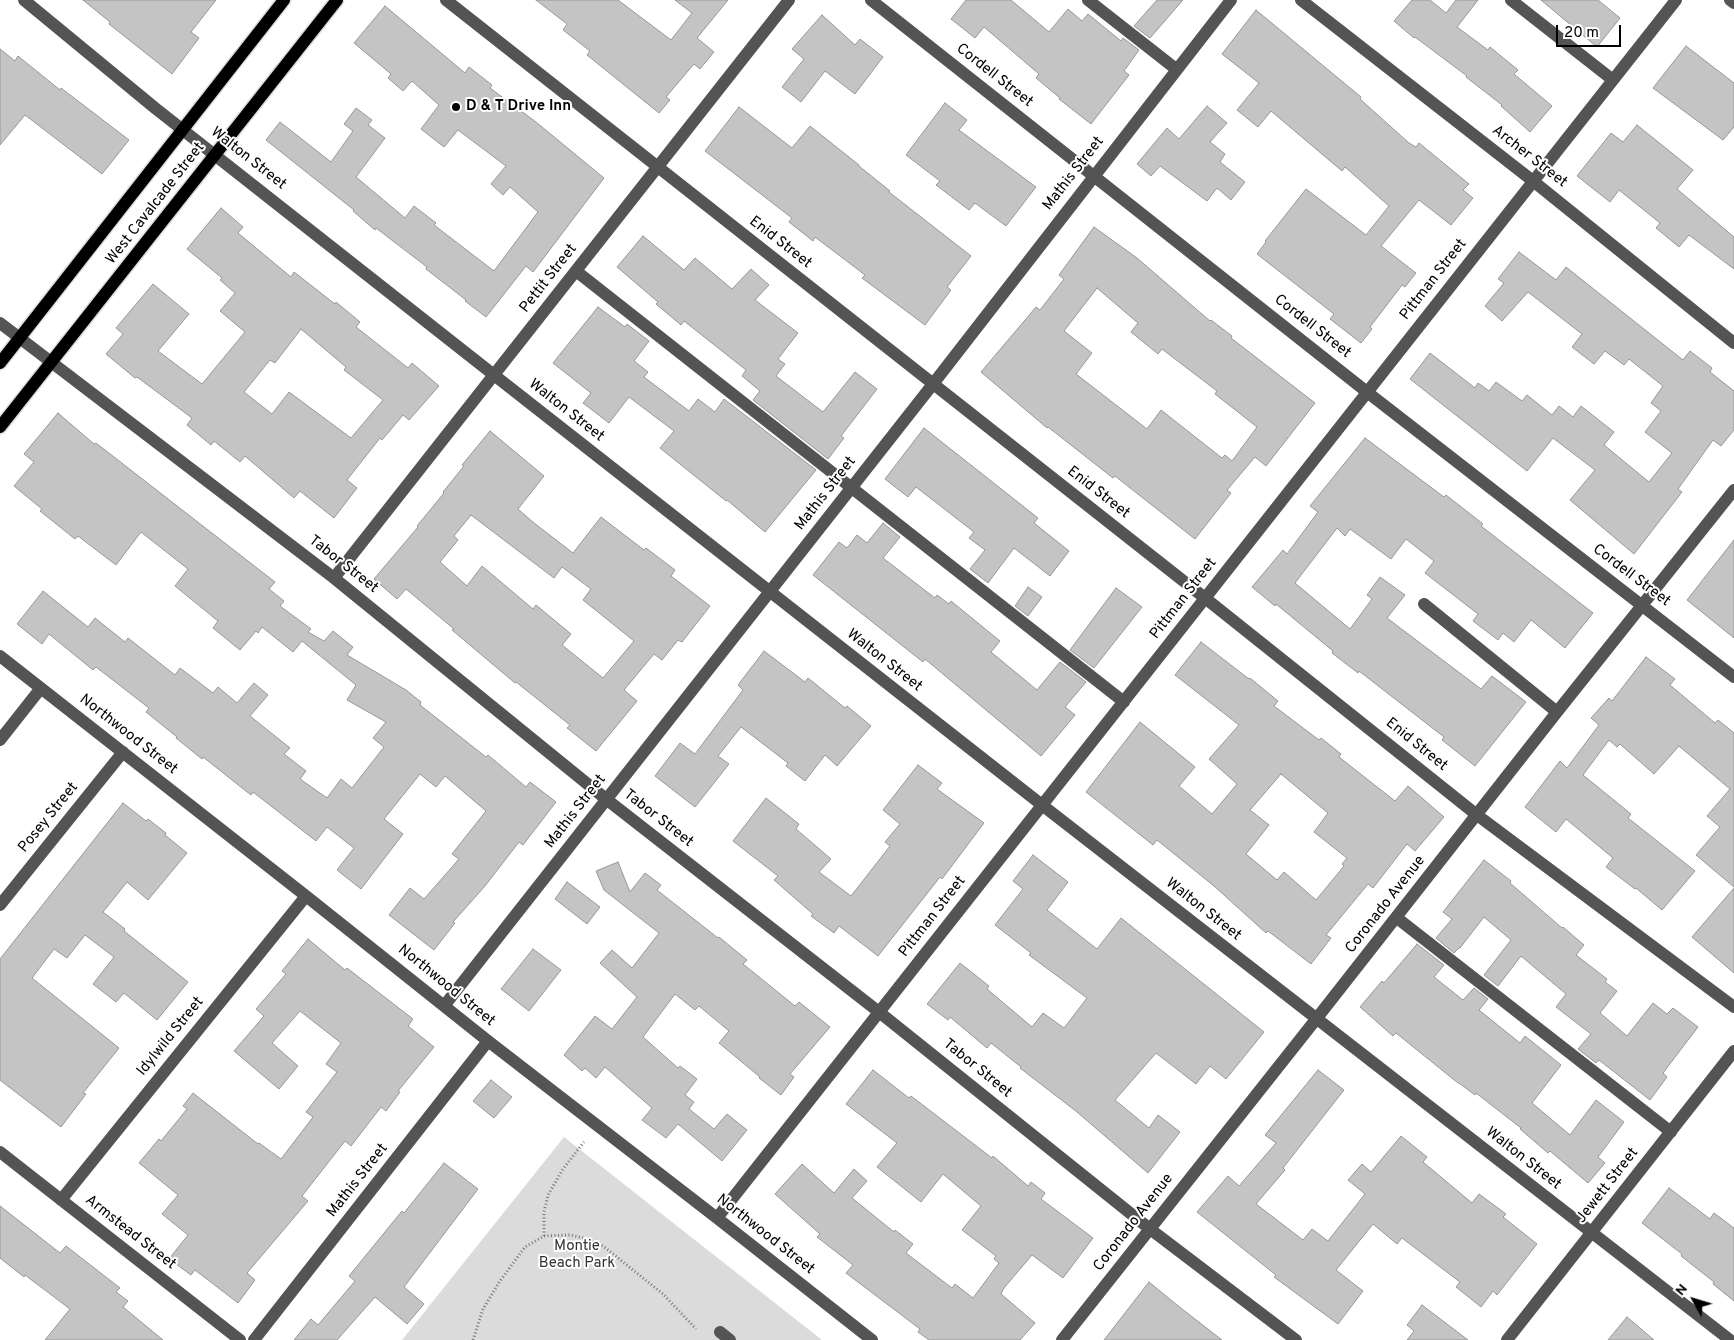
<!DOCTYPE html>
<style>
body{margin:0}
#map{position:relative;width:1734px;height:1340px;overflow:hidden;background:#fff;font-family:Overpass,sans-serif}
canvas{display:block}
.north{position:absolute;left:1669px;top:1275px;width:50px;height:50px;-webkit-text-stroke:4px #fff;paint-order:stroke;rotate:309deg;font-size:14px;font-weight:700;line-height:20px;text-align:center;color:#000}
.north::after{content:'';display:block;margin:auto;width:18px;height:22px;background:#000;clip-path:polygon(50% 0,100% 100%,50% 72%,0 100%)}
.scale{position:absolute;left:1556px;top:25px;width:65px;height:22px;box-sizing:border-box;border:2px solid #000;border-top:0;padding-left:6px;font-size:15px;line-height:18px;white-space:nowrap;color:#000;-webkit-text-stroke:4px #fff;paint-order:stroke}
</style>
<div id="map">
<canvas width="1734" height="1340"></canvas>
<div class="north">N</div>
<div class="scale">20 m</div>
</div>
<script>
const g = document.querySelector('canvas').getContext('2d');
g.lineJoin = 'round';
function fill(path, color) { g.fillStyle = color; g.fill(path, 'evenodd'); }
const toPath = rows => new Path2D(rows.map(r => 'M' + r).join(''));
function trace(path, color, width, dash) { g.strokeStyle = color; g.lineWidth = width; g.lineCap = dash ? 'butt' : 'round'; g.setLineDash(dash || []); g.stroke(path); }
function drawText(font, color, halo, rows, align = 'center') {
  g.font = font + ' Overpass,sans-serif'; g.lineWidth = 4; g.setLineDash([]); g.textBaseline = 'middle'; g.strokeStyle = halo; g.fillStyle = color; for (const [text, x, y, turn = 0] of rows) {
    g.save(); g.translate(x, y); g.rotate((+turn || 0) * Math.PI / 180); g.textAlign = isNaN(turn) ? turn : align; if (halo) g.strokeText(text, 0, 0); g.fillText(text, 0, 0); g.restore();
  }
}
fill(toPath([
 [564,1137,822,1340,402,1340]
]), '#dbdbdb');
const building = toPath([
 [83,0,216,0,191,32,199,38,172,74,109,24,110,22,83,0],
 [536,0,618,0,671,40,692,13,675,0,728,0,697,38,714,52,700,69,694,64,666,97,670,100,659,113,587,55,590,51,563,30,567,24,536,0],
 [966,0,1011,0,1049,32,1068,9,1082,21,1088,14,1121,41,1123,38,1139,50,1124,71,1129,75,1091,124,1059,99,1060,98,1036,78,1039,74,984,27,975,38,951,19,966,0],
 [1157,0,1183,0,1150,38,1134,26,1157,0],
 [1412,0,1430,0,1446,13,1456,0,1478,0,1457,27,1488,50,1490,47,1518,70,1514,74,1552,106,1530,132,1501,106,1502,105,1466,77,1467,76,1415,37,1414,38,1394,21,1412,0],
 [1541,0,1598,0,1620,18,1597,47,1541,0],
 [385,6,465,73,469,67,492,85,490,88,536,122,604,178,533,272,526,266,486,317,465,301,466,300,426,269,427,267,376,228,375,230,353,211,354,210,266,140,280,122,331,162,353,131,344,124,356,108,372,120,368,125,385,138,356,177,405,218,414,206,436,223,434,225,494,271,538,212,510,187,503,195,491,184,506,166,458,130,444,147,421,129,439,105,412,81,403,91,388,78,391,74,354,43,385,6],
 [1256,10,1361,97,1360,99,1409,143,1416,147,1419,143,1469,184,1463,190,1473,198,1451,225,1419,200,1381,246,1416,273,1405,287,1402,285,1370,327,1372,329,1361,343,1330,319,1334,314,1257,254,1266,242,1265,241,1306,189,1366,235,1389,206,1345,167,1342,171,1271,111,1258,127,1237,110,1259,83,1222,54,1256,10],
 [822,15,855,45,860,39,883,57,855,94,825,71,801,102,782,87,804,59,792,49,822,15],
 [1686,46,1734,83,1734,127,1723,140,1653,88,1686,46],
 [0,49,15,61,18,56,60,90,61,88,129,140,102,174,25,115,0,145,0,49],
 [945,103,967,120,959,130,1036,187,1006,226,975,203,969,210,936,185,940,181,906,155,945,103],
 [1207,106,1227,123,1210,142,1225,154,1220,162,1245,182,1231,200,1217,188,1207,201,1160,166,1151,176,1137,164,1167,128,1179,139,1207,106],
 [739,107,792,148,810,126,859,165,859,166,890,191,889,192,971,256,947,287,951,290,925,325,862,278,865,275,815,237,813,241,789,222,792,218,705,151,739,107],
 [1637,125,1693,170,1677,189,1734,237,1734,269,1689,235,1679,247,1656,228,1660,223,1619,190,1610,202,1577,176,1611,133,1623,142,1637,125],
 [221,208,243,227,238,233,291,277,294,272,335,304,336,302,360,322,356,327,408,368,412,363,439,386,409,420,403,415,382,440,380,438,347,480,357,488,334,518,300,491,294,498,245,456,240,462,214,441,211,445,187,425,192,418,137,377,135,378,106,354,123,334,116,328,153,284,189,314,158,351,202,384,245,332,220,311,235,293,220,280,222,278,187,249,221,208],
 [301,329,346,367,344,370,383,400,351,438,289,392,272,414,244,392,270,360,275,363,301,329],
 [1094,227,1137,258,1210,321,1211,320,1232,336,1231,338,1315,403,1266,466,1255,457,1227,490,1231,493,1195,539,1115,476,1113,478,1048,427,1047,428,981,372,1036,307,1040,310,1064,279,1059,275,1094,227],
 [1097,288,1138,323,1131,332,1158,354,1162,349,1217,391,1215,394,1257,427,1232,461,1225,455,1222,458,1161,410,1147,429,1076,374,1092,353,1064,331,1097,288],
 [643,236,684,270,695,258,732,289,751,269,769,285,755,300,798,333,778,359,785,364,776,376,823,412,855,372,877,389,841,436,844,438,828,459,753,400,760,391,742,376,746,370,684,321,681,325,656,304,658,302,617,267,643,236],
 [1519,252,1556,280,1566,267,1683,360,1690,351,1712,368,1710,372,1734,391,1734,430,1721,446,1713,440,1678,489,1682,492,1634,554,1570,500,1595,470,1553,438,1527,471,1410,379,1430,353,1475,388,1478,383,1489,391,1496,382,1522,401,1527,395,1552,415,1559,406,1573,417,1581,406,1614,432,1604,445,1649,482,1672,453,1645,432,1661,411,1651,403,1663,386,1629,359,1624,365,1605,351,1594,364,1572,347,1582,334,1528,292,1502,321,1485,306,1504,283,1498,279,1519,252],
 [598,307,625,327,627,324,649,341,634,361,648,372,644,377,689,411,698,399,715,412,724,399,816,470,765,532,727,500,726,501,660,448,674,431,629,397,609,423,583,403,591,393,553,363,598,307],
 [58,413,94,444,96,443,275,582,269,589,284,601,280,606,311,629,308,632,324,641,333,631,353,647,347,655,406,690,421,702,420,705,486,757,488,755,526,787,530,782,556,802,523,845,519,842,485,886,453,922,455,923,434,950,389,915,410,888,424,899,459,859,452,854,486,811,445,776,436,787,420,774,384,819,403,834,361,889,337,870,354,848,327,827,316,841,253,792,251,795,203,757,202,759,176,738,177,737,146,712,149,708,96,667,93,670,49,634,42,644,17,624,43,591,88,627,95,618,125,642,128,638,175,675,180,668,213,693,218,687,237,703,254,683,268,695,250,716,290,748,284,754,306,771,300,779,327,798,341,779,352,788,384,747,373,738,386,722,347,700,356,685,302,641,293,652,262,627,258,633,256,631,240,650,213,628,218,621,175,586,188,569,141,532,116,565,78,536,75,539,40,511,42,509,14,486,34,462,24,454,58,413],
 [924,428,1038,518,1034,523,1069,551,1050,576,1014,548,988,583,970,569,985,550,969,538,974,532,916,487,908,497,885,479,924,428],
 [490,431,544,476,518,509,534,523,573,553,601,517,644,550,646,548,675,570,671,576,710,606,682,642,678,640,662,660,654,654,624,690,637,701,596,751,567,728,570,725,516,682,515,683,452,630,454,629,406,589,397,599,374,579,418,527,417,526,444,493,443,492,464,466,462,465,490,431],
 [471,515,554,578,562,567,591,589,583,600,634,641,603,678,562,645,571,634,536,605,533,609,482,566,467,586,440,562,458,540,454,536,471,515],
 [1365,438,1444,497,1446,495,1483,524,1481,526,1593,613,1565,648,1531,620,1514,642,1503,633,1498,640,1473,621,1478,614,1425,573,1434,561,1406,539,1391,559,1350,529,1345,536,1337,528,1295,583,1350,629,1372,599,1367,595,1380,577,1405,595,1387,618,1481,689,1492,676,1526,702,1475,766,1442,740,1444,737,1359,671,1358,673,1332,653,1333,651,1276,604,1275,606,1252,587,1283,550,1287,554,1318,512,1310,506,1365,438],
 [883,523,900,537,883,558,935,598,937,595,949,604,951,601,1000,641,991,652,1037,690,1060,662,1086,682,1065,707,1075,715,1041,756,925,659,923,662,813,575,839,542,847,548,857,535,867,543,883,523],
 [1734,540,1734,638,1687,600,1734,540],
 [1028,587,1042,597,1028,616,1015,606,1028,587],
 [1116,588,1142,607,1094,668,1070,650,1116,588],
 [1201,642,1249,679,1250,678,1278,701,1274,706,1319,740,1321,738,1341,754,1339,757,1395,801,1408,786,1444,817,1415,851,1407,844,1373,888,1368,884,1326,935,1331,938,1311,964,1268,931,1266,933,1214,886,1157,840,1153,845,1086,792,1140,722,1195,767,1179,786,1212,814,1237,784,1209,759,1239,725,1175,675,1201,642],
 [1281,774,1328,813,1314,832,1347,858,1342,864,1344,866,1316,900,1284,872,1277,880,1246,854,1269,825,1250,810,1281,774],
 [764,651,805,682,808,678,845,708,847,706,871,726,837,766,825,755,805,781,786,766,788,763,741,727,718,756,729,764,695,807,655,776,680,743,695,754,743,690,738,685,764,651],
 [1646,657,1675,679,1670,685,1715,723,1718,720,1734,733,1734,887,1696,855,1720,827,1707,816,1730,789,1679,746,1654,774,1620,744,1617,747,1609,740,1583,775,1631,814,1628,818,1695,871,1662,910,1636,888,1635,889,1606,867,1613,858,1566,819,1556,832,1525,807,1560,761,1567,768,1599,725,1591,718,1609,698,1612,701,1646,657],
 [918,765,942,783,937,789,984,823,942,879,940,877,878,956,839,926,834,933,811,916,813,914,774,880,778,876,733,841,766,798,799,824,796,829,831,859,819,872,851,896,890,846,885,842,900,824,883,810,918,765],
 [123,803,146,821,148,819,166,833,165,835,187,853,148,900,127,882,103,912,125,929,124,931,188,982,157,1020,124,993,116,1002,93,984,114,957,85,935,67,958,54,949,32,978,119,1048,83,1093,86,1094,61,1127,0,1080,0,959,123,803],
 [1033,855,1068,882,1047,910,1097,949,1121,918,1264,1032,1226,1079,1210,1066,1196,1084,1156,1053,1115,1100,1149,1128,1158,1115,1180,1132,1148,1173,1077,1112,1020,1068,1021,1067,991,1043,987,1048,950,1017,948,1020,927,1004,960,963,989,986,987,989,1032,1027,1043,1013,1064,1028,1087,998,1029,955,1031,953,995,925,1023,889,1013,881,1033,855],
 [1484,860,1511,881,1510,883,1562,928,1563,927,1584,945,1576,955,1607,979,1605,982,1617,991,1600,1013,1627,1036,1653,1003,1667,1014,1673,1008,1698,1027,1663,1073,1667,1077,1650,1100,1599,1060,1596,1063,1578,1049,1591,1034,1556,1007,1566,994,1521,956,1498,986,1484,975,1511,940,1484,917,1460,948,1459,948,1454,953,1436,938,1452,919,1443,912,1484,860],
 [618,862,630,892,645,873,661,885,657,890,718,938,719,937,747,960,743,964,795,1006,799,1002,830,1027,790,1074,794,1077,781,1095,759,1078,760,1077,719,1043,729,1031,699,1006,695,1010,675,994,643,1037,678,1068,680,1066,697,1079,685,1095,694,1102,689,1109,714,1129,727,1114,747,1130,722,1161,678,1124,666,1138,642,1120,652,1108,605,1067,596,1078,585,1068,582,1071,564,1055,595,1016,612,1029,637,997,600,963,612,950,632,968,659,933,604,890,596,871,618,862],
 [567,882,600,907,587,924,555,899,567,882],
 [1734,888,1734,973,1692,937,1734,888],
 [308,939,345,970,347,968,413,1019,408,1026,434,1047,398,1091,400,1092,386,1111,381,1107,351,1146,345,1141,302,1196,308,1201,247,1273,255,1280,238,1303,195,1270,191,1275,169,1259,188,1235,162,1214,178,1195,139,1163,159,1139,161,1141,187,1109,183,1106,193,1093,258,1144,259,1143,281,1159,313,1117,306,1112,337,1072,326,1064,341,1043,300,1011,272,1043,298,1066,279,1089,234,1051,264,1016,256,1009,286,974,282,971,308,939],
 [1417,944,1444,965,1434,977,1463,1000,1474,988,1488,999,1479,1010,1520,1043,1525,1036,1561,1065,1532,1103,1570,1135,1596,1100,1624,1122,1598,1157,1605,1163,1588,1183,1550,1151,1548,1153,1520,1129,1521,1128,1476,1093,1475,1095,1459,1083,1458,1083,1396,1033,1393,1036,1360,1007,1382,981,1384,983,1417,944],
 [533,949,561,970,529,1011,501,989,533,949],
 [873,1070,909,1098,911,1096,992,1158,993,1156,1028,1186,1031,1182,1045,1193,1041,1199,1093,1238,1063,1278,1032,1255,1004,1288,1001,1294,1035,1323,1020,1340,929,1340,918,1332,920,1329,846,1273,853,1265,817,1237,820,1234,775,1194,802,1164,834,1193,854,1169,867,1181,852,1198,894,1232,895,1230,913,1244,906,1253,952,1288,955,1284,973,1298,999,1263,994,1259,996,1256,962,1230,981,1206,943,1174,921,1202,877,1167,897,1143,846,1104,873,1070],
 [1318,1070,1344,1090,1283,1168,1285,1170,1256,1204,1303,1240,1312,1229,1328,1241,1365,1194,1348,1180,1362,1164,1371,1172,1401,1136,1427,1157,1423,1162,1472,1203,1479,1194,1506,1214,1503,1217,1537,1244,1497,1295,1493,1291,1481,1307,1456,1287,1460,1282,1402,1238,1397,1244,1373,1224,1336,1270,1363,1291,1338,1324,1274,1277,1276,1275,1197,1212,1228,1176,1239,1186,1276,1143,1265,1135,1318,1070],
 [491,1080,512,1097,494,1118,473,1101,491,1080],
 [444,1163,478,1189,404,1287,424,1304,407,1324,375,1297,337,1340,294,1340,311,1319,318,1325,355,1281,349,1276,402,1211,404,1213,444,1163],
 [1669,1188,1710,1219,1714,1213,1734,1228,1734,1301,1713,1284,1714,1282,1681,1256,1682,1254,1642,1223,1669,1188],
 [0,1206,60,1253,66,1246,120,1288,116,1292,128,1301,123,1307,163,1340,45,1340,70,1309,25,1275,24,1277,0,1258,0,1206],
 [1149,1282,1177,1305,1222,1340,1104,1340,1149,1282],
 [1422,1305,1468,1340,1407,1340,1414,1331,1407,1325,1422,1305],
 [1627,1317,1654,1340,1608,1340,1627,1317]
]);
fill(building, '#c4c4c4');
trace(building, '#989898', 1);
const major = toPath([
 [0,363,284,0],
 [0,427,337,0]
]);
trace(major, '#dbdbdb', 15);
trace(toPath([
 [544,1236,544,1212,548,1195,563,1169,584,1142],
 [473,1340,483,1309,500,1281,525,1247,544,1236,570,1235,588,1239,603,1246,663,1294,696,1329]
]), '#767676', 3, [1, 2.5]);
trace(toPath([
 [24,0,155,108,494,375,1042,805,1730,1340],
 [446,0,1205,598,1477,815,1734,1007],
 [871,0,1367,392,1734,677],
 [1088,0,1176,69],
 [1301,0,1533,181,1734,343],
 [1511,0,1613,80],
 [1730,0,1734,3],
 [576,271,1124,702],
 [0,323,334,578,606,799,879,1012,1150,1229,1296,1340],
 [334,578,789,0],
 [1424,604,1557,712],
 [0,656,306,896,488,1041,717,1218,872,1340],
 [0,740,41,688],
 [0,905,123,752],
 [1397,918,1671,1132],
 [444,1006,933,384,1231,0],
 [0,1152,240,1340],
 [61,1200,306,896],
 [717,1218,1676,0],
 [720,1332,730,1340],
 [254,1340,488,1041],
 [1062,1340,1317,1018,1557,712,1734,490],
 [1507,1340,1734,1051]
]), '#545454', 12);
trace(major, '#000', 12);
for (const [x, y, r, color] of [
 [456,107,5,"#000"]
]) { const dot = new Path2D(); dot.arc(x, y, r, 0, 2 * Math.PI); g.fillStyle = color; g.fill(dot); trace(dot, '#fff', 2); }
drawText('15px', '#000', '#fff', [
 ["Cordell Street",994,76,38],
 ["Archer Street",1529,157,38],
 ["Walton Street",248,159,38],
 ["Mathis Street",1074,174,-52],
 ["West Cavalcade Street",156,204,-52],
 ["Enid Street",780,243,38],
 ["Pettit Street",549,279,-52],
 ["Pittman Street",1434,280,-52],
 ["Cordell Street",1312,327,38],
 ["Walton Street",566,411,38],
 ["Enid Street",1098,493,38],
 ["Mathis Street",826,494,-52],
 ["Tabor Street",343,565,38],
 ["Cordell Street",1631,576,37],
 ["Pittman Street",1184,599,-52],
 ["Walton Street",884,661,38],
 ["Northwood Street",128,735,38],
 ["Enid Street",1416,745,39],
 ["Mathis Street",576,812,-52],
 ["Posey Street",49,818,-51],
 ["Tabor Street",658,819,38],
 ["Coronado Avenue",1386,905,-52],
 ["Walton Street",1203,910,38],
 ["Pittman Street",933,917,-52],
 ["Northwood Street",446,986,39],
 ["Idylwild Street",171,1037,-51],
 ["Tabor Street",977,1069,39],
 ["Walton Street",1523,1159,38],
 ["Mathis Street",358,1181,-52],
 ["Jewett Street",1608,1186,-52],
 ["Coronado Avenue",1134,1223,-52],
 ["Armstead Street",130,1233,38],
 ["Northwood Street",765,1235,38]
]);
drawText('bold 15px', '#000', '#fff', [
 ["D & T Drive Inn",466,107]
], 'left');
drawText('15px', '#323232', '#fff', [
 ["Montie",577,1247],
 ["Beach Park",577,1264]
]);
</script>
